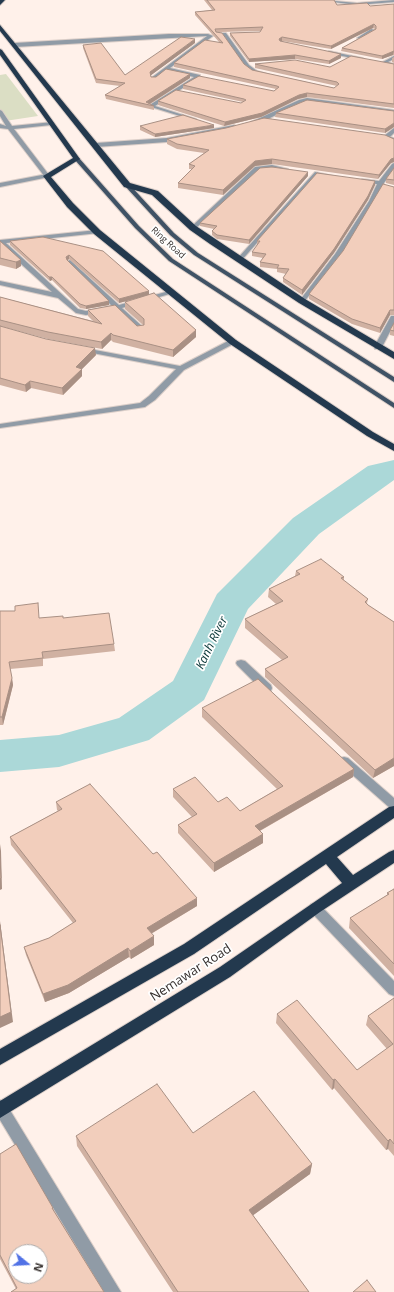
<!DOCTYPE html>
<style>
body{margin:0}
#map{position:relative;width:394px;height:1292px;overflow:hidden;background:#fff1ea;font-family:"Open Sans",sans-serif}
canvas{display:block}
.north{position:absolute;left:8px;top:1244px;width:40px;height:40px;box-sizing:border-box;background:#fff;border:1px solid #aeacab;border-radius:50%;rotate:108deg;font-size:11px;font-weight:700;line-height:16px;text-align:center;color:#352f2d}
.north::after{content:'';display:block;margin:auto;width:14px;height:18px;background:#5172e6;clip-path:polygon(50% 0,100% 100%,50% 72%,0 100%)}
</style>
<div id="map">
<canvas width="394" height="1292"></canvas>
<div class="north">N</div>
</div>
<script>
const g = document.querySelector('canvas').getContext('2d');
g.lineJoin = 'round';
function fill(path, color) { g.fillStyle = color; g.fill(path, 'evenodd'); }
const toPath = rows => new Path2D(rows.map(r => 'M' + r).join(''));
function trace(path, color, width, dash) { g.strokeStyle = color; g.lineWidth = width; g.lineCap = dash ? 'butt' : 'round'; g.setLineDash(dash || []); g.stroke(path); }
function drawText(font, color, halo, rows, align = 'center') {
  g.font = font + ' "Open Sans",sans-serif'; g.lineWidth = 3.5; g.setLineDash([]); g.textBaseline = 'middle'; g.strokeStyle = halo; g.fillStyle = color; for (const [text, x, y, turn = 0] of rows) {
    g.save(); g.translate(x, y); g.rotate((+turn || 0) * Math.PI / 180); g.textAlign = isNaN(turn) ? turn : align; if (halo) g.strokeText(text, 0, 0); g.fillText(text, 0, 0); g.restore();
  }
}
fill(toPath([
 [6,74,38,116,5,121,0,112,0,75]
]), '#dbdec4');
fill(toPath([
 [394,460,394,480,319,534,248,609,204,700,149,740,59,767,0,772,0,740,59,735,119,718,173,681,217,594,293,518,368,466,394,460]
]), '#abd8d8');
const lane = toPath([
 [394,0,394,2,357,5,333,2,335,1,357,3,394,0],
 [0,110,2,111,12,126,53,122,54,123,51,125,14,129,49,175,49,177,45,177,8,129,0,128,0,124,6,126,0,116,0,110]
]);
const street = toPath([
 [371,29,375,30,361,39,357,38,371,29],
 [222,33,226,33,249,65,257,71,267,74,267,76,253,73,245,67,222,33],
 [169,34,208,34,213,36,170,68,200,75,200,77,155,106,196,119,196,121,148,106,194,77,166,71,155,79,151,78,207,36,15,47,12,44,14,43,169,34],
 [329,51,362,58,364,59,362,60,327,53,329,51],
 [394,56,394,59,388,62,394,64,394,66,381,63,394,56],
 [307,98,394,110,394,114,307,102,302,102,266,120,254,124,251,122,299,100,307,98],
 [234,125,236,126,236,128,167,142,96,147,93,145,96,143,167,138,234,125],
 [394,128,394,133,390,137,394,138,394,142,384,138,384,136,394,128],
 [394,163,394,169,384,183,375,201,341,255,304,302,300,302,300,300,335,254,369,201,377,184,362,183,359,181,362,179,379,181,392,164,394,163],
 [272,165,288,169,285,171,272,169,259,170,195,229,191,229,191,227,255,167,272,165],
 [315,172,333,176,330,178,316,176,241,261,237,261,237,259,315,172],
 [47,174,49,175,49,177,0,187,0,183,47,174],
 [97,230,100,232,99,233,6,243,78,309,86,311,112,306,68,263,68,261,70,260,119,305,169,291,173,291,173,293,122,308,143,327,143,331,137,331,116,310,86,315,76,313,58,298,0,285,0,281,52,292,0,245,0,240,97,230],
 [391,316,394,316,394,324,381,349,375,349,374,347,391,316],
 [230,340,236,340,237,342,184,370,155,400,145,407,0,428,0,424,140,403,149,396,176,369,82,351,79,351,79,347,180,366,230,340],
 [241,660,245,661,271,685,272,688,271,691,263,691,237,665,236,663,237,661,241,660],
 [344,757,348,758,394,798,394,809,390,808,340,764,338,761,340,758,344,757],
 [315,903,319,904,394,981,394,996,389,994,311,912,309,908,311,904,315,903],
 [0,1100,5,1102,121,1292,104,1292,0,1120,0,1100]
]);
const primary = toPath([
 [75,158,79,158,139,226,173,259,394,403,394,408,169,261,135,228,75,160,75,158],
 [125,184,129,184,174,233,198,253,394,377,394,382,194,255,170,235,125,186,125,184]
]);
const highway = toPath([
 [0,0,5,0,0,5,0,0],
 [0,25,130,183,158,191,196,226,305,299,394,352,394,359,299,303,210,244,190,230,152,195,124,187,0,31,0,25],
 [0,49,2,50,80,159,51,177,73,203,100,230,236,340,373,432,394,444,394,451,367,436,230,344,94,234,67,207,43,176,73,158,0,55,0,49],
 [394,806,394,818,337,857,353,875,389,852,394,850,394,863,320,912,230,977,0,1118,0,1101,220,967,342,883,326,864,194,954,0,1065,0,1049,184,944,389,807,394,806]
]);
trace(lane, '#dbcec8', 2);
trace(street, '#dbcec8', 2);
trace(primary, '#dbcec8', 2);
trace(highway, '#dbcec8', 2);
fill(lane, '#909ba6');
fill(street, '#909ba6');
fill(primary, '#3f5265');
fill(highway, '#23394e');
fill(toPath([
 [204,0,334,0,337,5,370,6,394,4,394,55,393,55,382,59,341,51,342,48,375,29,373,28,331,49,282,41,281,41,341,58,329,64,295,59,249,62,230,36,230,33,260,32,261,31,220,32,244,64,252,70,334,88,337,86,255,68,255,64,330,67,394,64,394,108,307,97,298,99,261,117,224,126,158,105,158,101,241,103,243,102,183,89,183,85,274,91,276,89,174,67,174,63,219,42,195,15,195,12,212,10],
 [195,43,151,75,151,77,190,78,150,104,154,106,154,110,106,99,105,95,120,86,96,83,83,48,83,45,125,75],
 [394,57,394,63,392,62,392,58],
 [394,111,394,127,385,133,275,117,276,113],
 [140,126,214,128,155,137,140,130],
 [167,139,394,139,394,162,391,163,378,179,272,164,255,166,223,195,178,188,178,183,192,169,189,169,189,164,204,153,177,149,167,144],
 [394,168,394,185,386,183,386,179],
 [308,176,249,244,217,239,212,235,212,231,214,229,200,226,200,223],
 [375,181,375,185,368,200,334,253,302,295,283,282,283,278,286,274,277,272,277,269,260,267,260,262,263,258,252,256,252,252,257,245,257,241],
 [394,187,394,315,390,315,380,333,352,324,309,299,309,294],
 [43,237,149,291,149,295,196,330,196,337,173,357,113,342,111,340,102,349,48,339,0,326,96,355,82,369,82,376,63,395,31,388,26,392,0,385,0,297,93,321,88,316,88,310,137,326,143,325,125,309,125,302,143,297,119,303,69,259,67,261,109,305,86,309,80,308,52,280,50,281,10,245,10,241],
 [0,241,21,266,16,269,0,265],
 [394,323,394,336,390,335,390,330],
 [296,571,344,577,344,581,368,599,367,603,368,605,394,622,394,766,373,778,265,677,265,669,282,660,245,628,245,619,276,604,268,597,269,589,295,576],
 [0,611,40,618,63,618,114,644,115,651,43,659,43,666,10,669,13,685,3,725,0,725],
 [202,708,354,769,353,777,260,831,263,834,263,843,214,872,178,833,178,825,192,817,173,797,173,789,218,802,240,811,277,789,202,717],
 [56,802,197,906,151,934,154,945,131,959,129,957,69,993,45,1002,26,955,24,947,49,938,73,923,11,845,10,837,58,811,57,810],
 [394,889,394,976,349,928,350,918,387,895,387,893],
 [394,998,394,1156,388,1149,386,1150,334,1088,332,1090,276,1023,277,1014,357,1070,387,1049,366,1025,368,1016],
 [193,1133,312,1164,310,1174,253,1215,309,1292,173,1292,77,1146,76,1136],
 [0,1154,53,1208,54,1211,104,1292,16,1289,0,1259]
]), '#d0b1a2');
fill(toPath([
 [374,24,373,28,331,49,331,46],
 [282,37,282,41,279,43,279,39],
 [195,39,195,43,150,76,150,72],
 [394,51,393,55,382,59,382,56],
 [341,54,341,58,329,64,329,61],
 [295,55,295,59,249,62,249,59],
 [190,74,190,78,148,105,146,102],
 [307,93,307,97,298,99,261,117,224,126,225,122,299,95],
 [394,123,394,127,385,133,385,129],
 [214,125,214,128,155,137,155,134],
 [394,158,394,162,391,163,378,179,379,175,391,159],
 [272,159,272,164,255,166,223,195,223,190,255,161],
 [308,172,308,176,249,244,249,240],
 [375,181,375,185,368,200,334,253,302,295,302,290],
 [69,255,69,259,66,261,66,257],
 [21,260,21,266,16,269,16,262],
 [49,277,52,277,52,280,50,281],
 [149,291,149,295,119,303,119,299],
 [109,301,109,305,86,309,86,306],
 [390,310,390,315,380,333,380,328],
 [196,330,196,337,173,357,173,350],
 [111,333,111,340,102,349,101,342],
 [95,348,96,355,82,369,82,376,63,395,62,388,76,367],
 [30,381,31,388,26,392,25,385],
 [12,678,13,685,3,725,2,717],
 [394,758,394,766,373,778,375,770],
 [354,769,353,777,254,834,255,826],
 [263,834,263,843,214,872,214,863],
 [0,844,1,851,2,889,0,890],
 [197,898,197,906,147,936,147,928],
 [0,921,13,1022,0,1028],
 [154,936,154,945,131,959,130,951],
 [128,948,129,957,69,993,45,1002,43,994],
 [335,1079,334,1088,332,1090,333,1080],
 [390,1139,388,1149,386,1150,388,1141],
 [312,1164,310,1174,248,1219,249,1210]
]), '#a99084');
const building = toPath([
 [207,0,334,0,337,5,367,3,370,6,394,4,394,51,382,56,342,48,376,29,376,26,374,24,331,46,282,37,279,39,280,41,341,54,329,61,295,55,249,59,230,33,260,32,263,27,215,29,216,32,222,33,244,64,252,70,334,88,339,84,337,82,255,64,295,60,330,67,351,56,394,64,394,104,307,93,299,95,262,113,225,122,158,101,176,90,241,103,246,100,244,99,183,85,199,76,274,91,279,87,277,86,174,63,205,40,223,43,195,12,215,10,207,0],
 [181,37,195,39,150,72,151,77,156,77,166,69,190,74,146,102,154,106,105,95,125,83,96,79,83,45,101,43,125,75,181,37],
 [307,100,394,111,394,123,385,129,276,113,307,100],
 [183,115,214,125,155,134,140,126,183,115],
 [264,118,385,135,394,139,394,158,391,159,379,175,272,159,255,161,223,190,178,183,195,166,189,164,209,150,177,144,167,139,226,128,264,118],
 [272,167,308,172,249,240,217,235,212,231,217,226,200,223,260,168,272,167],
 [394,168,394,180,386,179,394,168],
 [317,173,375,181,368,196,334,249,302,290,283,278,289,269,277,268,279,265,260,262,266,254,252,252,260,241,257,241,317,173],
 [383,184,394,187,394,310,390,310,380,328,352,319,309,294,343,251,383,184],
 [43,237,103,251,149,291,119,299,69,255,66,257,67,260,109,301,86,306,80,304,52,277,49,277,10,241,43,237],
 [0,241,21,260,16,262,0,258,0,241],
 [154,293,196,330,173,350,113,335,111,333,101,342,48,332,0,320,0,297,102,324,88,310,115,305,137,326,144,325,144,319,125,302,154,293],
 [394,323,394,331,390,330,394,323],
 [0,326,46,339,95,348,76,367,82,369,62,388,30,381,25,385,0,378,0,326],
 [321,559,344,577,341,578,368,599,365,602,368,605,394,622,394,758,375,770,265,669,288,657,245,619,283,601,269,589,300,574,296,571,321,559],
 [38,603,39,618,63,616,63,618,109,613,114,644,42,652,43,658,9,662,12,678,2,717,0,717,0,611,15,611,15,606,38,603],
 [258,679,354,769,255,826,263,834,214,863,178,825,197,814,173,789,195,777,218,802,227,797,240,811,283,786,202,708,258,679],
 [90,784,153,854,157,852,197,898,147,928,154,936,130,951,128,948,68,985,43,994,24,947,49,938,76,921,10,837,62,809,56,802,90,784],
 [0,858,1,878,0,879,0,858],
 [394,889,394,964,350,918,389,894,387,893,394,889],
 [0,925,11,1012,0,1017,0,925],
 [394,998,394,1144,390,1139,388,1141,335,1079,333,1080,277,1014,297,1000,357,1070,393,1044,368,1016,394,998],
 [157,1084,193,1133,254,1091,312,1164,249,1210,309,1292,178,1292,76,1136,157,1084],
 [16,1144,53,1208,52,1208,104,1292,11,1292,17,1288,0,1255,0,1154,16,1144],
 [16,1252,40,1252,40,1276,16,1276,16,1252],
 [367,1280,376,1292,353,1292,367,1280]
]);
fill(building, '#f2cebc');
trace(building, '#a99084', 1);
drawText('9px', '#352f2d', '#fff', [
 ["Ring Road",168,243,42]
]);
drawText('italic 12px', '#053233', '#fff', [
 ["Kanh River",212,643,-64]
]);
drawText('13px', '#352f2d', '#fff', [
 ["Nemawar Road",191,973,-33]
]);
</script>
